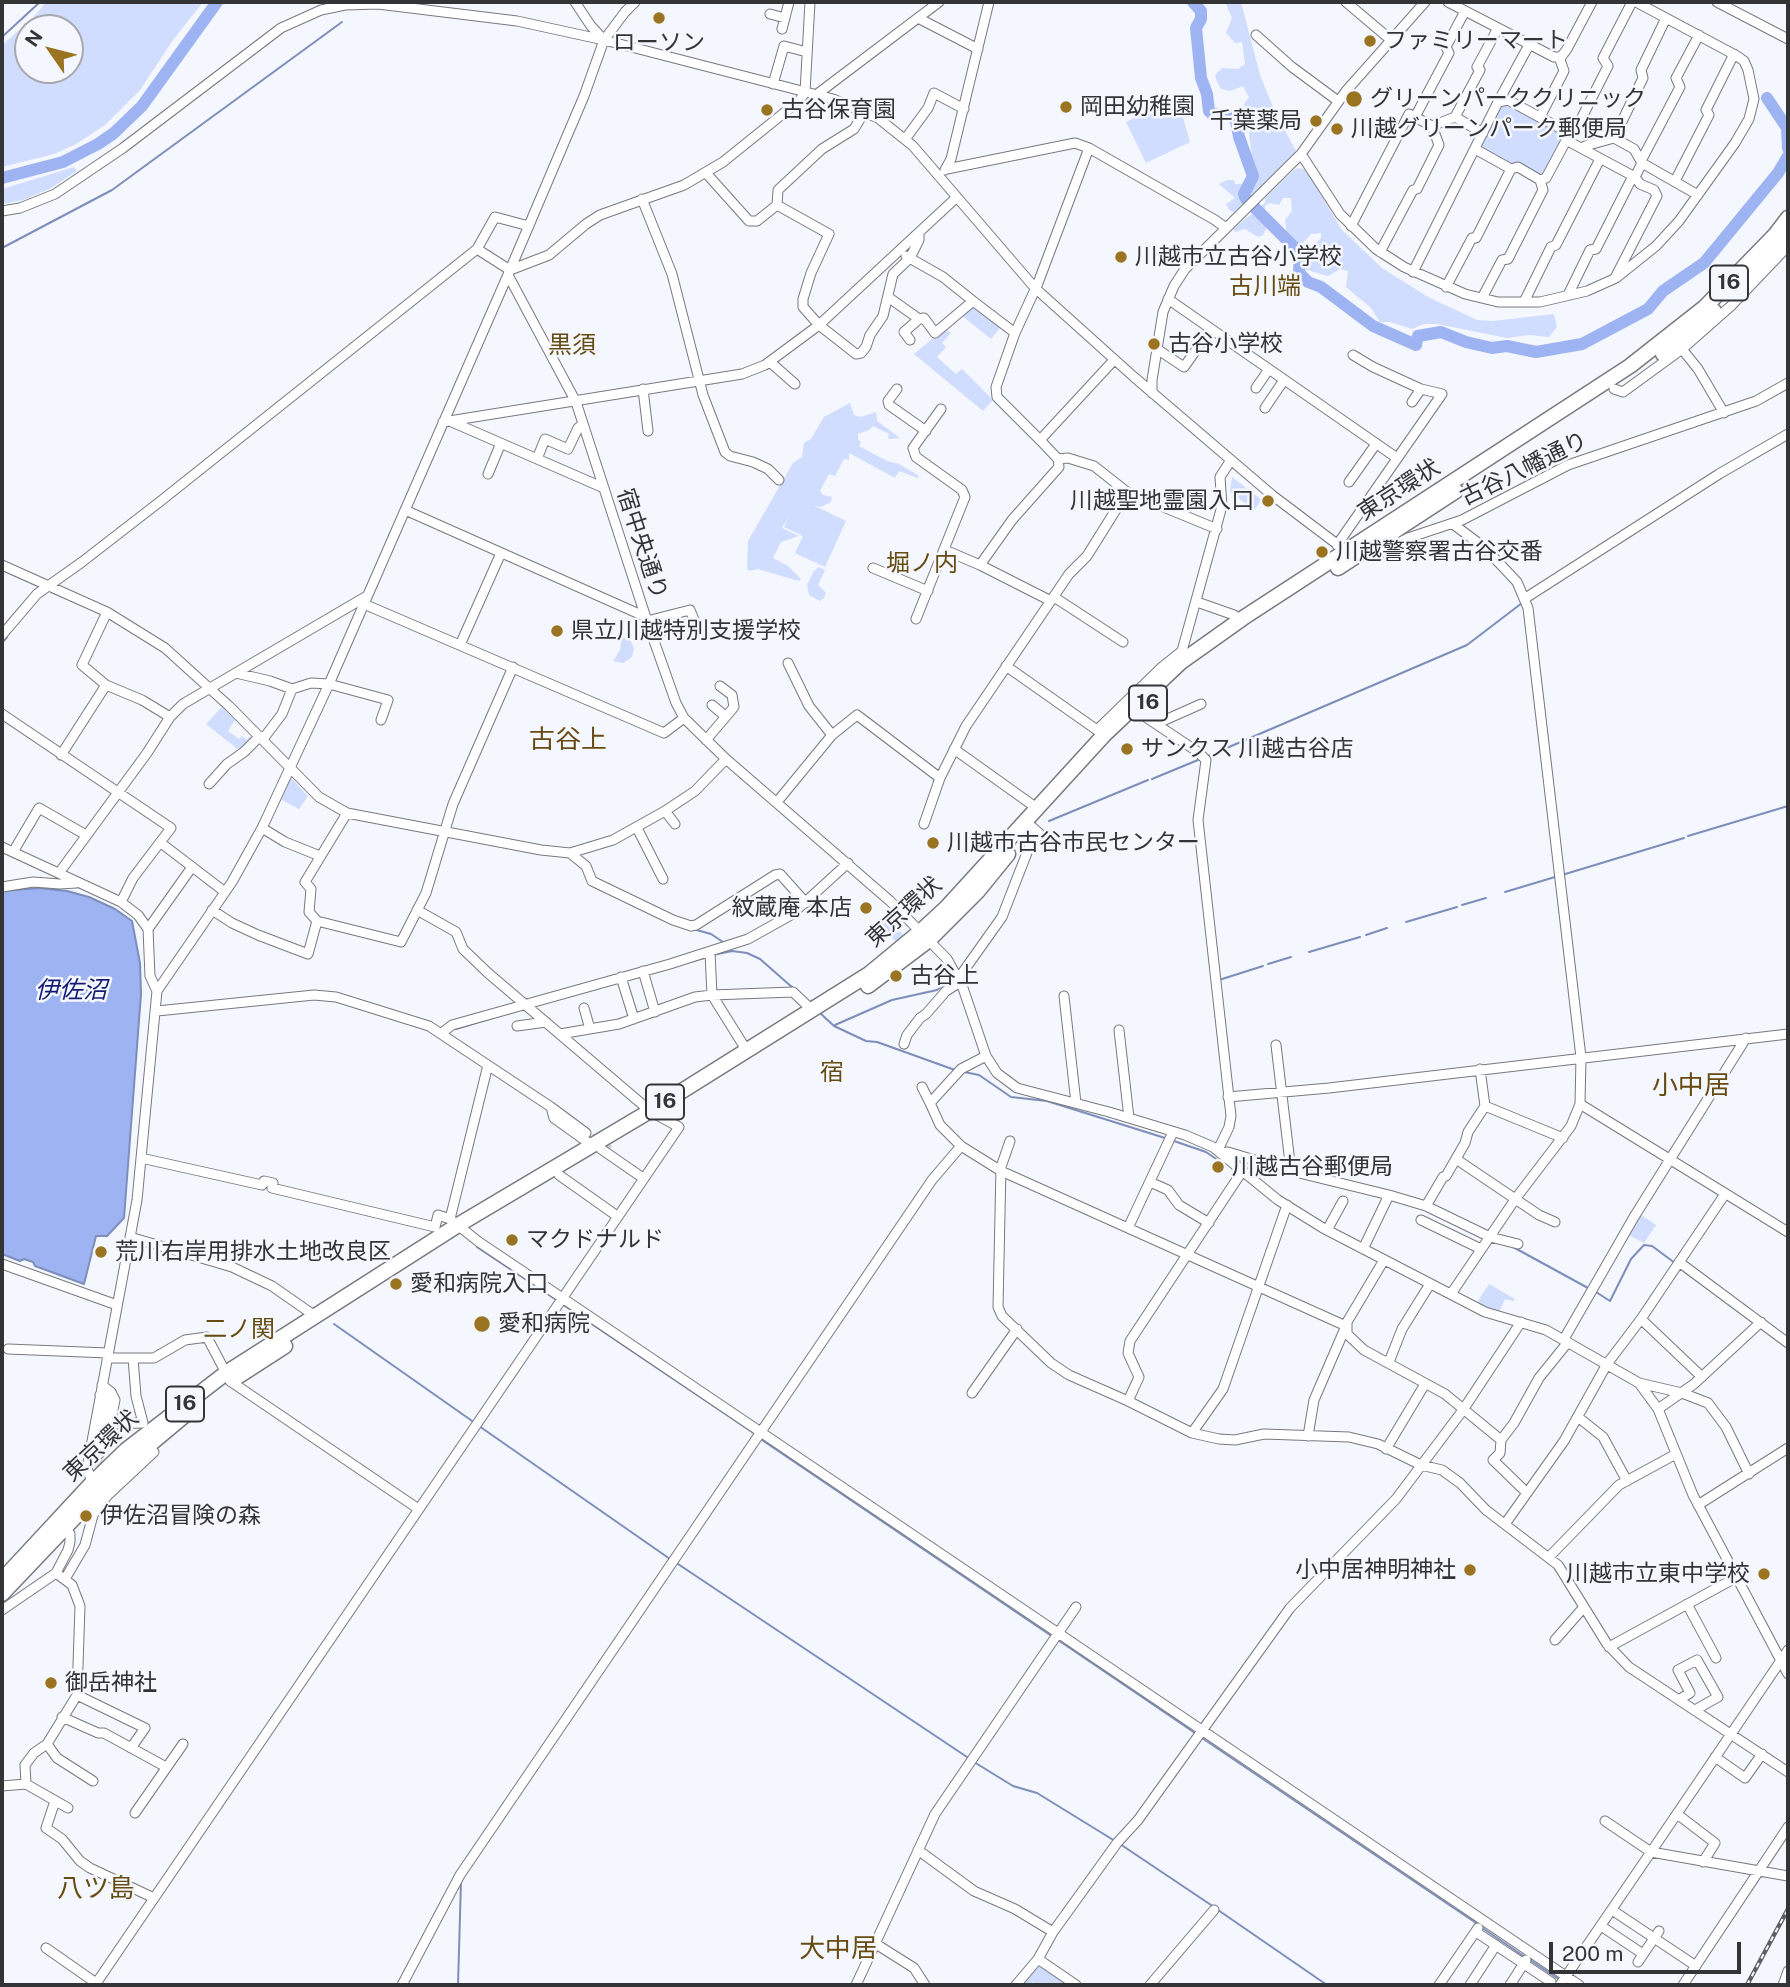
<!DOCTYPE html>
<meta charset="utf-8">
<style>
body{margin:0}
#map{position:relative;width:1790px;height:1987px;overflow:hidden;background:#f4f7fe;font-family:"Public Sans",sans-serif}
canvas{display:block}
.frame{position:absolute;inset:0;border:4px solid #333436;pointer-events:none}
.north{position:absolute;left:14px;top:14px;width:70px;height:70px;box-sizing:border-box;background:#f4f7fe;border:2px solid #a7a9ae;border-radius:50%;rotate:305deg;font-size:19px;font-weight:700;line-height:28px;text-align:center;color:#333436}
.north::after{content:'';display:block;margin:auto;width:24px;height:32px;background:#9a7420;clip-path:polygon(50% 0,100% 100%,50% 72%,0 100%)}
.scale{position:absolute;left:1549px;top:1942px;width:192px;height:32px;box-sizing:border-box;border:4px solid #333436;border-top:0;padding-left:9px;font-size:21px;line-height:24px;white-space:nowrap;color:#333436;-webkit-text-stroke:5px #f4f7fe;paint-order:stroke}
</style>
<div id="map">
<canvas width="1790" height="1987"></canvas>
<div class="frame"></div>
<div class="north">N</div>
<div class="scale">200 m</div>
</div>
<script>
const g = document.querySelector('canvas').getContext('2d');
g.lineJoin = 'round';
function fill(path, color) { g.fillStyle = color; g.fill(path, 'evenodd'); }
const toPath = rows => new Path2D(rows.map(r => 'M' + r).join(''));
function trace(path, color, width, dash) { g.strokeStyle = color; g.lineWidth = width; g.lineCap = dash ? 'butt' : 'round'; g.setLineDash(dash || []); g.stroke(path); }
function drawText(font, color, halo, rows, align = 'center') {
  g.font = font + ' "Public Sans","Noto Sans JP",sans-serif'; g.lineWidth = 5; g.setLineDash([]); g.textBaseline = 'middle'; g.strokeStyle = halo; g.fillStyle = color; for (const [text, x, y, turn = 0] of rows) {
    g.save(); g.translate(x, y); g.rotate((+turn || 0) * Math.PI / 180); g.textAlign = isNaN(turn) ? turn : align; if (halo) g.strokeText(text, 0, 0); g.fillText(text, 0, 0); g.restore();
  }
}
fill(toPath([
 [46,2,203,2,173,40,140,90,105,125,76,144,54,154,2,167,2,45,33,18],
 [28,28,70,28,70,70,28,70],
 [1225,2,1241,2,1260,75,1275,112,1296,151,1292,158,1234,212,1230,211,1226,204,1235,198,1219,184,1227,180,1234,180,1235,184,1241,184,1247,181,1254,171,1249,134,1250,129,1255,123,1255,113,1246,111,1244,104,1249,97,1243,86,1230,91,1221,89,1217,82,1215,75,1222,68,1238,69,1245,64,1242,42,1235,43,1226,33,1232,18],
 [1177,97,1190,142,1146,163,1126,122],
 [1507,104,1564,134,1544,172,1540,174,1517,163,1512,165,1485,151,1481,144,1499,107],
 [74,167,77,171,51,188,23,200,2,204,2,189],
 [1298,168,1304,169,1312,180,1342,230,1382,268,1428,297,1477,320,1493,321,1554,314,1557,327,1549,337,1529,335,1507,338,1437,324,1424,324,1412,329,1390,322,1380,322,1371,308,1346,287,1348,271,1340,269,1328,276,1297,267,1294,261,1297,255,1312,247,1321,238,1321,233,1311,234,1301,245,1287,238,1285,220,1292,211,1291,198,1283,198,1279,205,1270,203,1265,206,1265,216,1270,221,1263,235,1258,237,1245,229,1235,232,1233,229,1265,203,1265,198,1294,170],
 [972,305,1007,331,1006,332,1000,328,991,339,961,315],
 [945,328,951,333,942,343,946,347,937,357,956,374,962,369,993,400,983,411,914,354],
 [850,403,854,415,861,417,876,412,877,421,900,438,888,439,889,434,873,426,869,430,858,434,858,439,861,442,859,446,887,461,899,464,919,476,918,478,899,471,895,478,849,453,849,460,844,459,835,476,829,474,820,491,823,495,832,497,831,502,821,507,813,505,846,521,825,567,795,553,803,536,784,527,788,517,782,528,799,536,781,542,773,558,788,566,801,579,799,581,758,569,750,571,747,569,748,541,793,463,802,457,804,443,811,439,824,417],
 [1232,477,1262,500,1254,510,1230,492],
 [819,567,825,570,818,585,826,593,824,598,820,601,809,595,807,585,814,571],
 [622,637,630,640,634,648,632,657,623,663,613,661,620,650],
 [222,707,235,720,228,731,239,739,242,736,247,740,250,736,255,740,241,752,206,724],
 [291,778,308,796,299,809,280,799],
 [897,912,903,918,895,926,904,936,896,942,881,926],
 [1638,1213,1656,1225,1644,1243,1627,1234],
 [1489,1284,1515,1299,1513,1301,1505,1299,1499,1313,1476,1304],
 [1038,1963,1073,1985,1063,1982,1061,1985,1036,1985,1033,1982,1030,1985,1021,1985]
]), '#d1ddfe');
const water = toPath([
 [39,888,67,891,89,897,115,909,132,921,140,963,141,994,124,1218,107,1236,96,1236,84,1284,35,1266,33,1262,24,1259,20,1261,2,1254,2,891,39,888]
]);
fill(water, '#9eb3f2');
trace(water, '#7e8dba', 2);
trace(toPath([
 [2,37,40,2],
 [2,248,112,190,342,22],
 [2,643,7,637],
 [1208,756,1467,645,1522,603],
 [1152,779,1198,760],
 [1049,821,1148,780],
 [1688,836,1788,806],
 [1562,875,1684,838],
 [1505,892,1555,877],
 [1462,905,1486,898],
 [1406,922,1457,907],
 [693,929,711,934,723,942],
 [1366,935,1387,928],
 [1309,952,1360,937],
 [713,955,732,951,747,953,760,959,793,988],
 [686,963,708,957],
 [1268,964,1291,957],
 [1219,980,1263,966],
 [820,1013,834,1026,866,1041,877,1042,955,1070],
 [835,1025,892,1000,937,990,953,979],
 [456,1029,499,1016],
 [964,1072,979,1075,1011,1097,1047,1101,1165,1138],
 [1174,1141,1206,1152,1222,1163,1226,1161],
 [1234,1159,1279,1172],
 [477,1247,558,1301],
 [1513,1247,1588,1288],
 [1685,1272,1714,1293],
 [1596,1292,1610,1301,1631,1259,1644,1245,1652,1246,1675,1263],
 [562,1304,755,1434],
 [334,1324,475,1423],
 [479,1426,670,1559],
 [762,1440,1053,1637],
 [678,1564,970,1759],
 [1058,1640,1195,1733],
 [1202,1738,1476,1923],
 [974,1762,1013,1786,1037,1793,1115,1841],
 [1120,1844,1214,1907],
 [1218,1910,1327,1985],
 [1481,1927,1525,1957],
 [1530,1960,1560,1980],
 [458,1985,461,1881]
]), '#7e8dba', 2);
trace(toPath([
 [1193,2,1201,11,1201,19,1196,28,1201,78,1207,94,1209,111,1212,114,1232,116,1236,121,1239,137,1253,176,1244,194,1246,199,1300,253,1299,273,1308,282,1321,287,1373,326,1416,345,1418,336,1441,332,1466,342,1492,348,1507,346,1536,352,1582,344,1648,309,1663,291,1704,263,1778,173,1788,156],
 [1767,98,1787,128,1788,148],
 [2,178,63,162,98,144,114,133,142,106,217,2]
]), '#9eb3f2', 12);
trace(toPath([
 [591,1137,613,1152],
 [94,1480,99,1454],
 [86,1520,89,1504]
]), '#cdd0d6', 9, [9, 4.5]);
const minor = toPath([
 [575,2,591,26,604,40],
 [1346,2,1391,40],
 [1448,2,1554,57,1561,57,1567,49,1592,2],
 [1717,2,1788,39],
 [770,14,785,18],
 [918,18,978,49],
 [782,29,789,2],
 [1256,35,1292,67,1338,101],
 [773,84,784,46,807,52],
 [816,95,939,2],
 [1498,102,1508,100,1567,132],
 [1415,117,1449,53,1446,47,1465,11],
 [1540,117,1564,71,1559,57],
 [1483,133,1455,117,1480,70,1477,67,1498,28],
 [906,138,928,108,934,93,964,109],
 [1614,138,1634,149,1642,163],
 [1566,140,1635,177,1642,163,1698,195],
 [1475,149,1511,169,1518,167,1540,180,1546,178,1568,137,1567,132,1576,129,1608,66,1603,58,1632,2],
 [1583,149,1585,146,1614,138,1643,78,1641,70,1666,18],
 [1301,154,1340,214,1376,249,1404,267,1465,294,1498,302,1540,302,1587,291,1616,278,1656,246,1679,221,1735,143,1749,119,1754,99,1748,70,1744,61,1737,56,1636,2],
 [1641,161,1680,87,1676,78,1699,35],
 [947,169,1075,143,1089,148,1215,220,1226,228],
 [945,170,951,159,989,2],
 [706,173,749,221,757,221,777,205,778,190,822,149,854,129,865,111],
 [1675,181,1709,115,1706,110,1734,54],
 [642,199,672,274,703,395,725,452,730,456,753,462,768,469,779,480],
 [777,205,829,234,811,273,803,299,803,307,819,325,856,354,861,353,866,347,870,335,883,316,893,274,910,258,919,240,919,232],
 [2,211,20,208,55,194,123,148,281,28,321,10,345,5,378,4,517,21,604,40,833,99,878,118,913,146,1035,288,1134,377,1272,495,1354,557,1375,556,1408,538,1462,520,1568,465,1756,401,1788,383],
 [1351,226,1409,114,1432,126,1455,117],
 [477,249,510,270,549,255,586,224,600,215,684,185,723,162,800,100,805,92,810,2],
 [1380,252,1413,190,1417,189,1439,145,1432,126],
 [906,256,943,277,973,301],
 [1413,272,1498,102,1529,45],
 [508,275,576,402,647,621,676,703,684,718,726,759,890,901,947,959,963,988,986,1056,997,1073,1017,1088,1109,1112,1185,1135,1213,1147,1278,1200,1323,1228,1485,1312,1546,1330,1639,1383,1658,1409,1693,1495,1788,1674],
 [1616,276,1657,196,1654,190,1640,184,1635,177],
 [1446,287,1472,238,1476,238,1511,169],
 [1568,295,1590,250,1596,249,1633,176],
 [888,297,919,319,924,318,935,333,973,301,1015,333],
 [1482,298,1502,260,1508,259,1543,190,1540,180],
 [1168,299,1397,458],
 [1524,302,1551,247,1556,245,1600,159],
 [910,340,904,332,919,319],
 [1157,349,1184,367,1211,329],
 [1682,349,1698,369,1724,413],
 [770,362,795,384],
 [1256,388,1269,369],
 [643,389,648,431],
 [897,389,888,401,889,405,926,431],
 [1614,389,1623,392,1682,349,1732,305,1788,246],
 [1152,393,1152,380,1163,312,1174,286,1185,269,1301,154,1346,91,1425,2],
 [1412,402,1421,389],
 [1265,408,1284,380],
 [443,422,742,374,765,365,819,325,957,197],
 [452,422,604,488],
 [1040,440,997,397,996,387,1015,333,1038,283,1089,148],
 [537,459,545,439,568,449,578,428,583,424],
 [1058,459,1068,458,1094,466,1127,492,1217,529],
 [488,474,501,443],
 [1349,482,1376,444],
 [405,510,646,617],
 [1337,545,1442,394,1421,389,1373,367,1353,355],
 [945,550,980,565,1051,601],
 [2,565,107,612,165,648,229,706,319,797,347,813,541,850,570,853,613,840,665,811,695,791,726,759],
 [980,565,1012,520,1059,467,1058,459,1040,440,1114,360],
 [873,568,928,591],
 [1054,597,1123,642],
 [1524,599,1719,474,1788,434],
 [1197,602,1234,615,1239,620],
 [364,604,664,733,684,718],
 [107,612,82,665,106,685,142,700,170,717],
 [916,619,965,497,962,490,916,457,913,448,941,409],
 [647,621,690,610,695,622,651,634],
 [2,635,37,594,82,562,162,500,477,249,495,217,529,226],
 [460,645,501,553],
 [1181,662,1182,651,1222,506,1220,477,1231,460],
 [788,663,809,706,832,735],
 [1006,666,1104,735],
 [236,673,270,681,292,689,311,683,329,684,388,700,381,720],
 [712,705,725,716],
 [1138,712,1198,752,1206,760,1198,820,1231,1116,1229,1127,1218,1150],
 [2,714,171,828,133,878,121,902],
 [1156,724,1201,704],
 [1097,730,1162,667,1182,651],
 [263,739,282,714,292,689],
 [706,740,734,707,732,695,720,686],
 [954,749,1038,809],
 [61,755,106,685],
 [209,784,227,764,244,752,260,736],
 [777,802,832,735,857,715,940,778],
 [665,811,675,824],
 [347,813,305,882,311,889,309,912,317,921,401,942,426,893,453,804,513,667],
 [924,824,940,778,966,726,1069,574,1087,556,1127,492],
 [262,828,285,842,320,856],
 [637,828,663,879],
 [161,843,225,892],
 [2,847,121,902,138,915,148,929,150,976,157,991,137,1200,87,1468,93,1485],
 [13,852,39,808,86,835],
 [570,853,586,866,592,881,673,920,691,926,696,925,775,875,780,874,806,903],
 [59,873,147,753,170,717,183,704,367,596],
 [2,887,33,882,60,884,76,883],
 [212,910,232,923,258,935,308,954,317,921],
 [417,910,456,932,463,949,488,973,650,1111],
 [148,929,192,867],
 [710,952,712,995,747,1051],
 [643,971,655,1012],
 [621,977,634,1019],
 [958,979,1002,917,1030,845,1040,834,1032,827],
 [157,991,232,882,262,828,329,684,510,270,584,96,604,40,625,12,635,2],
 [1064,996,1076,1103],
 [584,1008,590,1029],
 [157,1011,314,995,336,997,429,1026,551,1107,554,1118,593,1146],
 [517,1026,546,1022],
 [1119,1030,1129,1118],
 [442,1033,452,1025,670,964,748,939,791,915,848,863],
 [560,1034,619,1024,695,997,712,995,793,992,812,1010],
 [904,1044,907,1035,920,1018,926,1014,946,991,960,982],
 [1276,1045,1291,1171],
 [986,1056,961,1069,930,1103,940,1125,961,1146,1001,1171,1346,1326,1314,1400,1308,1436],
 [1480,1069,1485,1106,1563,1138],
 [922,1087,930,1103],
 [1228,1097,1329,1088,1788,1034],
 [1580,1104,1788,1232],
 [551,1107,586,1133],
 [1010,1141,1001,1167,998,1307,1002,1316,1051,1363,1069,1375,1128,1401,1192,1433,1219,1439,1235,1440,1264,1434,1349,1437,1378,1444,1421,1465,1442,1470,1460,1483,1486,1510,1558,1565,1607,1644,1629,1667,1788,1772],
 [601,1149,643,1178],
 [1222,1153,1228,1152,1291,1171,1389,1195],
 [141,1158,262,1185,264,1181,273,1183,272,1188,435,1227,438,1215,450,1219,479,1242,552,1291,1579,1985],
 [1456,1159,1539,1215,1555,1222],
 [559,1175,617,1216],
 [1150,1182,1168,1190,1179,1205,1209,1223],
 [1426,1206,1443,1177,1446,1176,1465,1143,1468,1132,1485,1106],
 [450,1219,488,1065],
 [1421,1220,1481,1249],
 [1128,1228,1173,1132],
 [1327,1230,1343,1201],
 [130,1237,232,1267,272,1286,315,1316],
 [1363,1249,1389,1195,1426,1206,1490,1237,1518,1244],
 [1384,1260,1347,1322,1347,1334,1364,1350,1445,1394,1501,1440,1514,1423,1539,1378,1568,1342],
 [1679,1262,1788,1343],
 [2,1264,117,1305],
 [1451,1294,1516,1198,1571,1126,1580,1104,1581,1057,1528,608,1517,582,1485,548,1453,524],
 [1641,1319,1702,1377],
 [1564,1339,1634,1217,1746,1038],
 [8,1349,108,1353],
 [107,1358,154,1358,185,1340,207,1337,226,1373],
 [1389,1362,1402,1329,1430,1284],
 [230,1381,417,1508],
 [1639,1383,1682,1393,1708,1403,1726,1427,1749,1474],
 [102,1385,111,1392,115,1400,110,1424,143,1423,136,1396,133,1358],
 [972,1393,1017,1329],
 [1128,1401,1139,1377,1128,1353,1130,1341,1243,1170],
 [1658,1409,1694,1384,1761,1322],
 [1578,1417,1603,1437,1627,1481],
 [1192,1433,1223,1389,1287,1205],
 [1501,1440,1500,1453,1493,1460,1527,1493],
 [1386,1449,1425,1384],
 [99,1454,108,1400,100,1395],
 [1698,1505,1788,1448],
 [1505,1524,1564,1441,1607,1364,1641,1319,1725,1194],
 [1549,1557,1619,1485,1676,1454],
 [65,1579,85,1545,93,1515,107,1496,154,1452,147,1447],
 [1687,1604,1716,1658],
 [2,1610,56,1573,68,1550,70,1542,70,1534,65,1527],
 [1555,1640,1584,1607],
 [1609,1647,1737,1577],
 [77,1695,145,1728,131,1748],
 [1680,1699,1690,1693,1678,1670,1697,1660,1718,1697,1695,1710],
 [62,1717,98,1733,104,1733,166,1767],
 [47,1744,57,1758,93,1781],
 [1715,1757,1745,1778,1762,1754],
 [26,1784,25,1765,34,1753,47,1744,77,1695,80,1606,72,1585,56,1573],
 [2,1786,26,1784,68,1808],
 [55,1801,46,1828,62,1839,80,1861,90,1868,154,1898],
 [135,1813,183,1744],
 [1677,1814,1715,1843,1703,1862],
 [1605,1821,1651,1852,1788,1650],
 [918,1850,974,1891,1015,1909,1053,1932],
 [1612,1910,1696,1966],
 [1601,1926,1643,1954],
 [1476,1932,1551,1982,1549,1985],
 [876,1944,914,1968,925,1985],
 [46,1948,96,1983],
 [1038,1959,1076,1985],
 [1638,1962,1659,1931],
 [95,1985,679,1127,657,1115],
 [402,1985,460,1875,932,1180,961,1146],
 [856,1985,935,1814,1076,1607],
 [1016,1985,1038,1959,1053,1932,1117,1843,1138,1820,1290,1608,1396,1499,1463,1410,1521,1322],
 [1150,1985,1214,1910],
 [1439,1985,1478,1928],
 [1470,1985,1496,1945],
 [1510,1985,1526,1960],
 [1560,1985,1651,1852,1788,1876],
 [1683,1985,1788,1827],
 [1783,1985,1788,1971]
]);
const highway = toPath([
 [1739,287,1788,235],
 [1663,354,1714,311],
 [1338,568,1456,491],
 [868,986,929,940,978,891,1008,854],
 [237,1377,285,1346],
 [2,1580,91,1484,126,1450,226,1373,458,1225,650,1111,869,974,921,931,946,908,1104,735,1181,662,1243,618,1630,366,1705,307,1775,235,1788,218],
 [2,1594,99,1492,147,1447,190,1411]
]);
trace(minor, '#77797f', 11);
trace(highway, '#77797f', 17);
trace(minor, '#fff', 9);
trace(highway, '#fff', 14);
const rail = toPath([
 [1747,1985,1788,1909]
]);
trace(rail, '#5d5e61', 4.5);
trace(rail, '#f4f7fe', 2, [5]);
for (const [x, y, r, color] of [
 [659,18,7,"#9a7420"],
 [1370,41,7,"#9a7420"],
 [1354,99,9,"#9a7420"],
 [1066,107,7,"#9a7420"],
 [767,110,7,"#9a7420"],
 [1316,121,7,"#9a7420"],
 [1337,129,7,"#9a7420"],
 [1121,257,7,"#9a7420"],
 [1154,344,7,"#9a7420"],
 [1268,501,7,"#9a7420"],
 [1322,552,7,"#9a7420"],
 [557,631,7,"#9a7420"],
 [1127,749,7,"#9a7420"],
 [933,843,7,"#9a7420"],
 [866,908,7,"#9a7420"],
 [896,976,7,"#9a7420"],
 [1218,1167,7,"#9a7420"],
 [512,1240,7,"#9a7420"],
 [101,1252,7,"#9a7420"],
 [396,1284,7,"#9a7420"],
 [482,1324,9,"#9a7420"],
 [86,1516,7,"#9a7420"],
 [1470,1570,7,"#9a7420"],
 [1764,1574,7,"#9a7420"],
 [51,1683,7,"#9a7420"]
]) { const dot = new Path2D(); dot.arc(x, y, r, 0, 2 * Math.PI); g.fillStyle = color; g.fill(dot); trace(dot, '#f4f7fe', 2.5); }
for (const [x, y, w] of [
 [1729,283,38],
 [1148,703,38],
 [665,1102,38],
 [185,1404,38]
]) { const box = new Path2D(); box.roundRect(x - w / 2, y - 17.5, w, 35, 5); g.fillStyle = '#f4f7fe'; g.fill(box); trace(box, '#333436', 2); }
drawText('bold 21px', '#333436', null, [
 ["16",1729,283],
 ["16",1148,703],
 ["16",665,1102],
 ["16",185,1404]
]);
drawText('23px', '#333436', '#f4f7fe', [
 ["ファミリーマート",1384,41],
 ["ローソン",659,43,"center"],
 ["グリーンパーククリニック",1370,99],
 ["岡田幼稚園",1080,107],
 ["古谷保育園",781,110],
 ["千葉薬局",1302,121,"right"],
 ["川越グリーンパーク郵便局",1351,129],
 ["川越市立古谷小学校",1135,257],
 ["古谷小学校",1168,344],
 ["川越聖地霊園入口",1254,501,"right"],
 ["川越警察署古谷交番",1336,552],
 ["県立川越特別支援学校",571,631],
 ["サンクス 川越古谷店",1141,749],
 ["川越市古谷市民センター",947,843],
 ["紋蔵庵 本店",852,908,"right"],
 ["古谷上",910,976],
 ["川越古谷郵便局",1232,1167],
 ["マクドナルド",526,1240],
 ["荒川右岸用排水土地改良区",115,1252],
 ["愛和病院入口",410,1284],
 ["愛和病院",498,1324],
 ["伊佐沼冒険の森",100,1516],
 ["小中居神明神社",1456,1570,"right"],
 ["川越市立東中学校",1750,1574,"right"],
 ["御岳神社",65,1683]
], 'left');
drawText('23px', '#333436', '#f4f7fe', [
 ["古谷八幡通り",1524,469,-26],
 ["東京環状",1399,490,-33],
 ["宿中央通り",642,544,72],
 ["東京環状",904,912,-42],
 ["東京環状",101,1446,-43]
]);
drawText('24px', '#664c12', '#f4f7fe', [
 ["古川端",1265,287],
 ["黒須",572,346],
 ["堀ノ内",922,564],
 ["宿",832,1073],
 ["二ノ関",239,1330]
]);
drawText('italic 24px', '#141b74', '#f4f7fe', [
 ["伊佐沼",71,991]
]);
drawText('26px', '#664c12', '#f4f7fe', [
 ["古谷上",568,740],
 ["小中居",1691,1086],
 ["八ツ島",96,1889],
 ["大中居",838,1949]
]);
</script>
